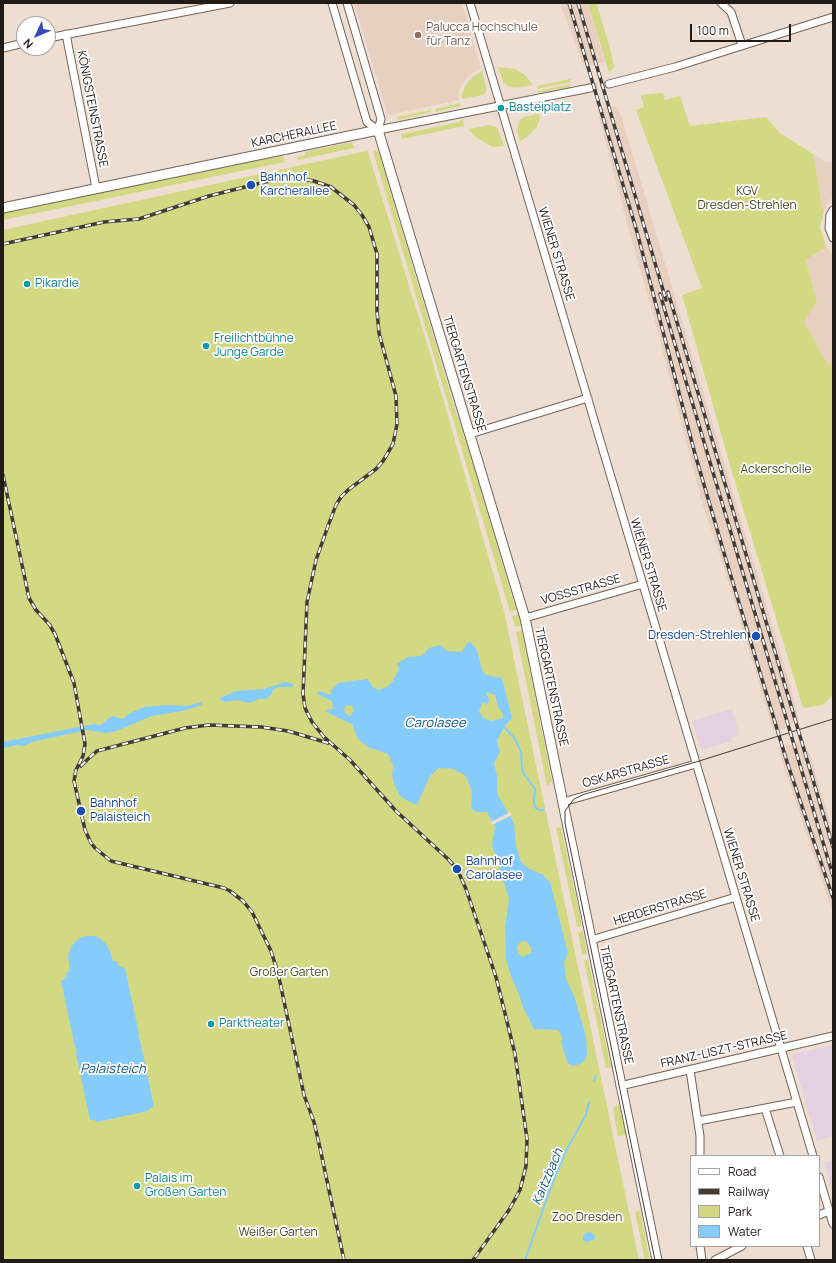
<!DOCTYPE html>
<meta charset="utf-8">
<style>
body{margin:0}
#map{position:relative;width:836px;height:1263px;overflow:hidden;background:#eeddd1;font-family:Manrope,sans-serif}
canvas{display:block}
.frame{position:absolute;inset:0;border:4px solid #211b17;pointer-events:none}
.legend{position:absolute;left:690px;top:1155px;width:130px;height:92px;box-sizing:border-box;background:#fff;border:1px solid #a6a4a2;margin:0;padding:5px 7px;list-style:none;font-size:12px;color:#211b17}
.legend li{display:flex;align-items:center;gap:8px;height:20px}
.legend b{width:20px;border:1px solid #a6a4a2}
.north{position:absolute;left:16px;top:16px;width:40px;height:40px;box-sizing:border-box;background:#fff;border:1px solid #a6a4a2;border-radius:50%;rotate:226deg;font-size:11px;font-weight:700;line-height:16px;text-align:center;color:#211b17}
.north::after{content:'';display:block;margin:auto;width:14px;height:18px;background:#3647b9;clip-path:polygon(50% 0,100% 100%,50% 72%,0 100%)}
.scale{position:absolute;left:690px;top:24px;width:101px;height:18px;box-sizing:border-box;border:2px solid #211b17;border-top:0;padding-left:5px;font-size:12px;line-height:14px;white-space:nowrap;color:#211b17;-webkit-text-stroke:3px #fff;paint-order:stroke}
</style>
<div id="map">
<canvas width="836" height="1263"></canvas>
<div class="frame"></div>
<ul class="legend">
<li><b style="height:5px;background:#fff"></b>Road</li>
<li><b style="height:5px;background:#433b36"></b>Railway</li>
<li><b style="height:11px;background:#d3d983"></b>Park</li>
<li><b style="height:11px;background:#85cbfc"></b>Water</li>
</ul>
<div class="north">N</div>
<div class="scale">100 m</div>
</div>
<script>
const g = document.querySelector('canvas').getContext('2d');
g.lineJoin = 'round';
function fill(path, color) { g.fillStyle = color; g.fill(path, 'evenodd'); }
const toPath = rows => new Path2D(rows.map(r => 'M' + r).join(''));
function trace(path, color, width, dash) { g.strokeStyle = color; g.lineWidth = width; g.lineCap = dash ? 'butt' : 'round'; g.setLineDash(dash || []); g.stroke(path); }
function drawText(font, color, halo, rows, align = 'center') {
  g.font = font + ' Manrope,sans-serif'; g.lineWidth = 3.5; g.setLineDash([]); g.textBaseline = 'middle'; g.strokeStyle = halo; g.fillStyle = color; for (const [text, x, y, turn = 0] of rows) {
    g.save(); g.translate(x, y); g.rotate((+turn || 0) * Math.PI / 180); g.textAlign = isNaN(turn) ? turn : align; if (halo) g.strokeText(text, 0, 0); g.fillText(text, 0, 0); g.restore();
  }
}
fill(toPath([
 [732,709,739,735,731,738,732,741,701,750,692,721],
 [833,1045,833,1136,817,1141,792,1055],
 [833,1160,833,1193,824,1163]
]), '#e3d0e0');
fill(toPath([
 [354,3,462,3,481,68,472,73,464,81,458,94,459,100,388,115],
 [560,3,588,3,605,62,584,67],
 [616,106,621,115,790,684,799,722,785,725,786,728,780,730,779,728,773,730,723,564,701,499,653,314,629,231,597,109],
 [813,154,826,162,833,162,833,197,830,200,824,211,823,211],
 [826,247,833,255,833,361,828,365,804,322,817,302,806,260],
 [804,740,808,752,809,752,833,831,833,914,783,764,779,748]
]), '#e8d0c0');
fill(toPath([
 [588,3,602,3,597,5,610,48,614,67,609,73],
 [498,67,515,69,525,75,533,85,515,88,509,87,503,82],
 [482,71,486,87,486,92,482,95,462,99,462,94,466,85,473,77],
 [570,79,571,82,537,89,537,86],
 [571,84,570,87,538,93,538,91],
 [663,93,665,100,680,96,690,126,766,117,780,133,813,154,823,210,824,211,820,227,826,247,806,260,817,302,804,322,828,365,833,361,833,695,823,705,803,708,729,462,682,295,702,288,636,110,644,107,641,95],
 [460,103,460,106,436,112,435,109],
 [431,110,431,112,398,120,397,117],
 [539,114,540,119,536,128,529,135,520,142,517,129,520,120,524,117],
 [463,119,464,126,402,139,401,133,403,134,459,122],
 [490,125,496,127,498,129,504,146,493,147,489,145,477,138,468,129],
 [352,142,354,148,298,160,298,157,305,155,305,152],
 [377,150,380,156,457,416,461,419,471,450,470,453,515,606,518,609,510,612,373,151],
 [366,151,368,152,431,357,504,611,639,1260,3,1260,3,230],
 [283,156,285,162,3,220,3,213,266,158],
 [520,614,522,625,515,627,512,616],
 [523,630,522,632,552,781,547,786,516,632],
 [561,827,582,926,577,927,556,828],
 [583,931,587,954,582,955,578,932],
 [588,959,610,1063,613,1067,606,1068,584,960],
 [621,1105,626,1135,618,1136,613,1110,615,1106],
 [640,1211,650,1260,645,1260,635,1212]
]), '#d3d983');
fill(toPath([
 [471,642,477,650,482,670,486,675,502,678,512,718,504,727,497,741,500,752,494,763,497,776,497,794,514,823,516,846,521,862,528,868,543,875,550,882,568,953,564,963,566,979,574,996,586,1036,587,1055,585,1060,582,1063,573,1066,568,1064,561,1042,563,1039,558,1030,534,1029,522,1005,520,997,511,976,506,959,505,927,509,899,492,845,495,827,487,812,476,812,471,808,472,792,466,776,454,769,439,768,430,776,417,805,408,801,400,796,394,784,392,774,394,767,388,754,368,747,358,739,352,724,330,714,325,710,333,709,332,701,317,694,319,691,330,695,331,690,338,683,368,679,372,686,378,690,387,687,393,681,399,669,397,664,408,657,422,656,429,648,440,645,447,651,462,652,467,643],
 [486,692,495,695,498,707,503,714,503,718,492,721,483,718,479,711,483,702,487,705,489,700],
 [347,705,352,706,354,711,350,716,345,713,344,709],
 [526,941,531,948,531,953,522,957,518,953,517,947,520,942],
 [285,682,293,684,293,687,279,687,273,690,271,695,266,699,259,699,250,703,237,700,226,702,220,700,220,698,236,691,264,689],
 [202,702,202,705,182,711,152,716,116,731,106,733,87,730,32,742,23,746,17,745,3,748,3,742,94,724,101,725,109,718,113,716,123,719,128,714,144,707,167,705,186,706],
 [87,936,94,936,101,939,106,944,110,951,113,961,116,961,120,967,125,968,139,1034,138,1037,140,1040,154,1107,150,1108,148,1111,97,1122,94,1120,90,1120,76,1054,77,1050,75,1047,61,981,66,978,67,972,70,971,68,956,70,949,74,943,80,938],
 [590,1232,595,1236,595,1238,594,1240,586,1242,583,1240,583,1237,584,1234]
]), '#85cbfc');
fill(toPath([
 [510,812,512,815,492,825,491,822]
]), '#eeddd1');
trace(toPath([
 [504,727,515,739,521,752,522,767,524,774,535,789,534,803,535,807,538,810,544,810],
 [594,1081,596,1076],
 [525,1260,552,1184,567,1149,586,1115,589,1102]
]), '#85cbfc', 2);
trace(toPath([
 [590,88,609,84]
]), '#c5b6ac', 7, [7, 3.5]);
const minor = toPath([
 [332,3,367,122,378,130],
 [347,3,381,119,378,130],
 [470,3,813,1156],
 [721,3,731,12,742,45],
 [66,34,96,188],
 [48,38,230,3],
 [3,48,24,43],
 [609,84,675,67,833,17],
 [378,130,590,88],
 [833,210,830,215,829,228,833,238],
 [470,434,588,398],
 [525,618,643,584],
 [563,802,696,764],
 [591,940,736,897],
 [690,1070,700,1136,700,1156],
 [620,1086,833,1036],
 [765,1108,780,1156],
 [698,1121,797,1102],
 [819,1177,833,1224],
 [819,1215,829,1211],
 [700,1246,702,1260],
 [807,1246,811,1260],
 [715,1260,742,1246]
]);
const major = toPath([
 [3,208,378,130,525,618,657,1260]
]);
trace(minor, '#726358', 9);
trace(major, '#726358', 11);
trace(minor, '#fff', 7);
trace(major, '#fff', 9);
trace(toPath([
 [655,1260,565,823,565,811,574,799,585,794,696,762,833,719]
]), '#433b36', 1);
const rail = toPath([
 [569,3,637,232,695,454,724,553,787,762,833,898],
 [578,3,666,300],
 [3,244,104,222,139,219,209,196,273,180,295,178,314,181,331,187,354,205,362,215,369,227,377,254,377,311,379,333,396,396,397,424,393,444,383,461,376,469,348,490,341,497,336,505,328,526,316,560,307,602,303,694,305,708,312,722,324,737,350,760,396,811,448,859,457,869,466,889,496,977,515,1054,527,1139,526,1166,520,1190,509,1210,473,1260],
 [668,292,833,847],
 [660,294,833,876],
 [3,475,29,598,36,610,49,624,55,634,74,683,85,744,83,756,76,770,74,781,85,830,91,843,95,848,111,861,224,888,230,891,243,901,252,912,271,951,278,973,304,1095,314,1122,320,1148,344,1260],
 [81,766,88,759,97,751,185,728,209,725,261,727,288,731,328,743]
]);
trace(rail, '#433b36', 3.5);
trace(rail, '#fff', 2, [6]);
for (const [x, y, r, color] of [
 [418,35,4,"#8d6e63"],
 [501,108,4,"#0f9aa8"],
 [251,185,5,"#1a4fb4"],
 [27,284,4,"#0f9aa8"],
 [206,346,4,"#0f9aa8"],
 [756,636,5,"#1a4fb4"],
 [81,811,5,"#1a4fb4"],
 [457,869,5,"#1a4fb4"],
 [211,1024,4,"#0f9aa8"],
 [137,1186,4,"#0f9aa8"]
]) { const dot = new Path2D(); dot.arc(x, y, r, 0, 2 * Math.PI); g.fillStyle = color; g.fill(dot); trace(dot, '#fff', 1.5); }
drawText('12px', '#785e54', '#fff', [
 ["Palucca Hochschule",426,28],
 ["für Tanz",426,42]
], 'left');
drawText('12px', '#0d838f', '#fff', [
 ["Basteiplatz",509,108],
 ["Pikardie",35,284],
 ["Freilichtbühne",214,339],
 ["Junge Garde",214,353],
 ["Parktheater",219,1024],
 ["Palais im",145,1179],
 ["Großen Garten",145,1193]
], 'left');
drawText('12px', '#211b17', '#fff', [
 ["KÖNIGSTEINSTRASSE",92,109,79],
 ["KARCHERALLEE",294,135,-12],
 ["WIENER STRASSE",556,254,73],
 ["TIERGARTENSTRASSE",464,374,73],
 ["WIENER STRASSE",648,565,73],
 ["VOSSSTRASSE",581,590,-16],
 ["TIERGARTENSTRASSE",551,687,78],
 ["OSKARSTRASSE",626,772,-16],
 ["WIENER STRASSE",741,875,73],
 ["HERDERSTRASSE",660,908,-17],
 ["TIERGARTENSTRASSE",616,1005,78],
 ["FRANZ-LISZT-STRASSE",724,1050,-13]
]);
drawText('12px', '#164399', '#fff', [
 ["Bahnhof",260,178],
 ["Karcherallee",260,192],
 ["Dresden-Strehlen",747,636,"right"],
 ["Bahnhof",90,804],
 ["Palaisteich",90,818],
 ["Bahnhof",466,862],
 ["Carolasee",466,876]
], 'left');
drawText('12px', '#484b22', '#fff', [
 ["KGV",747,192],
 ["Dresden-Strehlen",747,206],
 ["Ackerscholle",776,470],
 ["Großer Garten",289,973],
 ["Zoo Dresden",587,1218],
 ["Weißer Garten",278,1233]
]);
drawText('italic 13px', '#12587f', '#fff', [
 ["Carolasee",435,723],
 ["Palaisteich",113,1069],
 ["Kaitzbach",548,1177,-67]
]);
</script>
